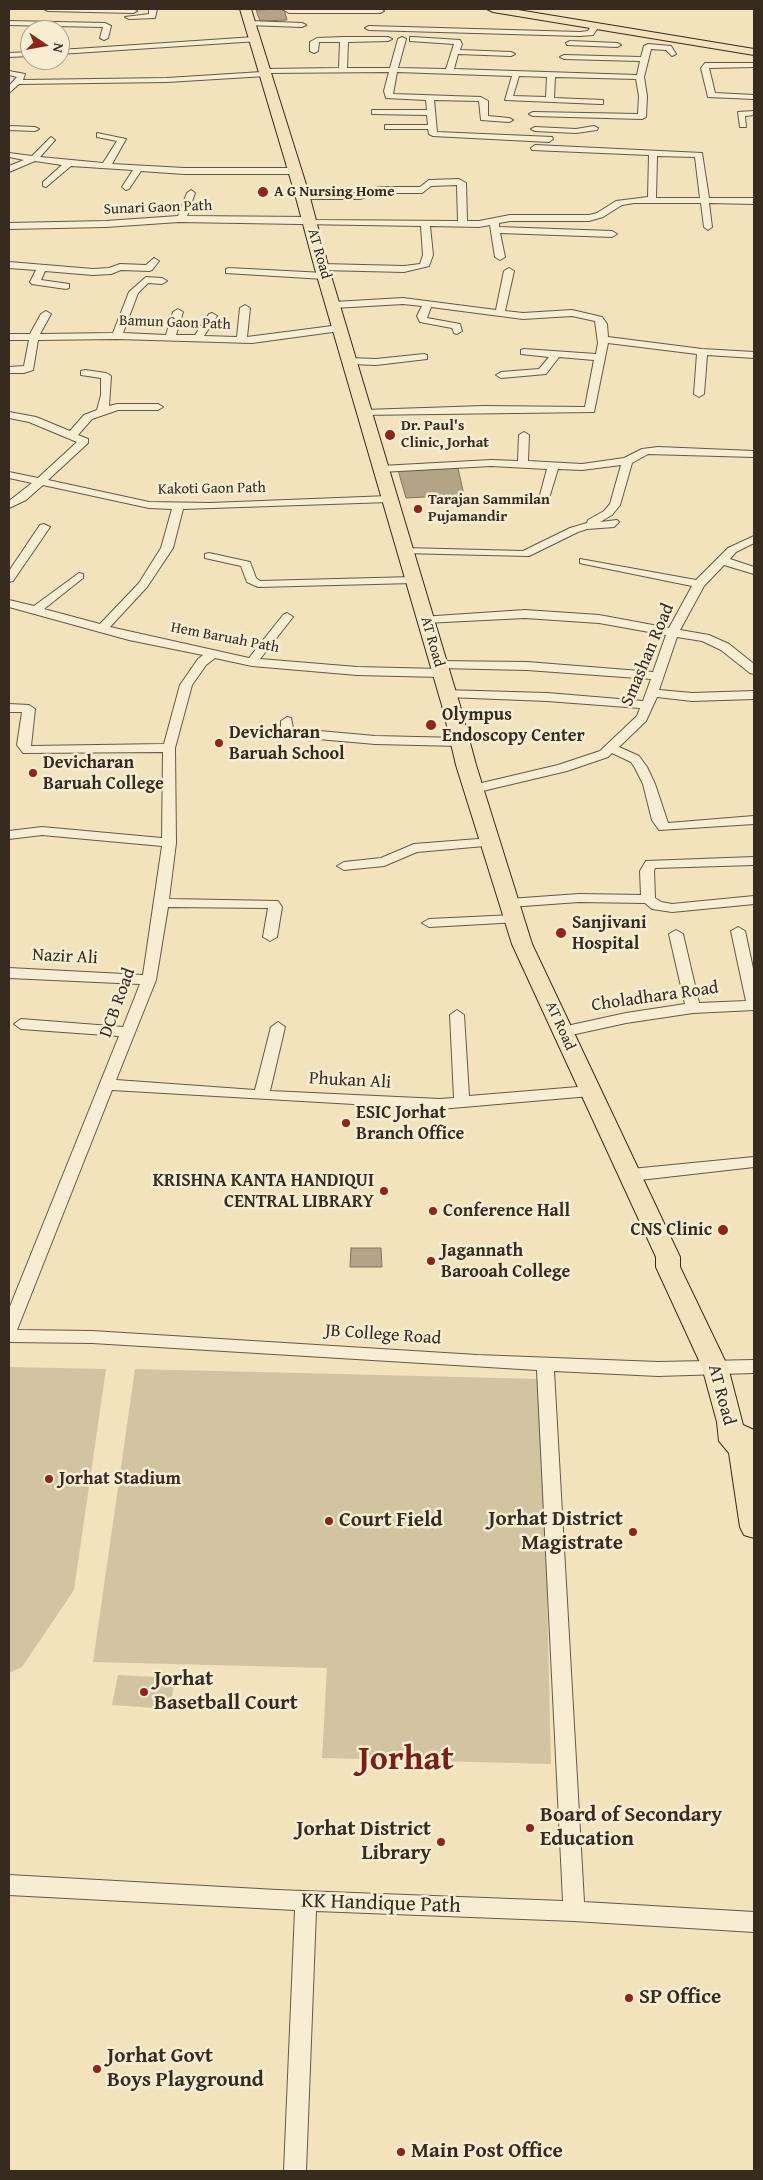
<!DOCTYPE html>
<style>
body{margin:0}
#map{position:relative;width:763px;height:2180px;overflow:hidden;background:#f3e3bc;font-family:"Gentium Book Plus",serif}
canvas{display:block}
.frame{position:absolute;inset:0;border:10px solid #362b1e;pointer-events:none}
.north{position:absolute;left:20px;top:20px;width:50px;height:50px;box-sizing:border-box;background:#f7edd3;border:1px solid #aa9f8b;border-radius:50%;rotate:102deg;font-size:14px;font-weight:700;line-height:20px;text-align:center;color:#362b1e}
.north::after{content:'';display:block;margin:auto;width:18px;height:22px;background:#8f2418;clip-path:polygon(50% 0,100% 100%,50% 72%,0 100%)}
</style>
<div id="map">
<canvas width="763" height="2180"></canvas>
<div class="frame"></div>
<div class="north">N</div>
</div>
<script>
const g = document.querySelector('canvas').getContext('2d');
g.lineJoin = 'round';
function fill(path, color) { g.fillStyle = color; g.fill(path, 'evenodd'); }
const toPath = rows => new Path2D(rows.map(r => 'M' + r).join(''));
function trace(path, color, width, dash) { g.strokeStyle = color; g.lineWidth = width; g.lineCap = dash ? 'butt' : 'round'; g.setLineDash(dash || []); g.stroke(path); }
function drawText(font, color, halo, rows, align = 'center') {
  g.font = font + ' "Gentium Book Plus",serif'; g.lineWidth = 5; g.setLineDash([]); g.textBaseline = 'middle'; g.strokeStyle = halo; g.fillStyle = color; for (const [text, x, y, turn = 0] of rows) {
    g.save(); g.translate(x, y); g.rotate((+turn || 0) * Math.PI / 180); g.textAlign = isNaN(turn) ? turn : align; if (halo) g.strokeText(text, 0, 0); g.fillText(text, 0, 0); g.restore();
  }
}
fill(toPath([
 [9,1367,106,1369,74,1590,22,1667,9,1673],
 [135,1369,542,1379,551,1764,322,1758,327,1668,93,1662],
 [118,1675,175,1678,170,1709,112,1705]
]), '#d3c4a1');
const water = toPath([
 [284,9,287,20,260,21,256,10,284,9],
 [458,468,464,495,406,498,398,470,458,468],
 [351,1248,381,1248,382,1267,350,1267,351,1248]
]);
fill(water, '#b3a486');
trace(water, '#81745c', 1);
const minor = toPath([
 [44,9,133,9,137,11,133,13,48,11,44,9],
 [149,9,157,9,155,18,129,19,125,17,149,14,149,9],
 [282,9,380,9,384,11,380,13,289,13,282,9],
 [9,21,105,23,111,26,108,38,104,40,100,38,103,27,9,25,9,21],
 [250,21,302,23,306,25,302,27,247,25,246,23,250,21],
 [592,24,599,26,593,35,580,36,369,30,365,28,369,26,580,32,588,31,592,24],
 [255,37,259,39,258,41,60,54,60,50,255,37],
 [344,37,388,37,392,39,388,41,348,42,347,68,390,68,398,39,402,37,406,39,398,68,446,69,454,44,410,41,410,37,413,37,460,40,462,44,460,50,511,52,515,54,511,56,458,54,454,69,637,75,640,61,564,59,560,57,564,55,641,57,644,46,648,44,671,46,676,54,672,56,666,50,651,49,644,77,647,96,646,117,642,119,533,116,529,114,533,112,638,114,639,96,636,79,555,77,554,98,603,100,603,104,600,104,505,100,512,76,397,72,393,94,481,97,488,101,488,116,509,118,513,120,509,122,481,120,479,101,434,100,437,132,552,137,553,139,549,142,433,136,429,134,428,129,385,129,385,125,428,125,427,115,372,114,372,110,427,110,426,100,386,98,384,91,389,72,269,73,266,76,167,82,19,84,9,93,9,86,17,77,9,75,9,71,25,74,23,80,167,78,262,72,265,69,339,68,340,42,319,42,318,51,314,53,310,51,310,42,317,38,344,37],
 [519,76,547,77,546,97,513,96,519,76],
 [570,41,617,43,621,45,617,47,567,45,566,43,570,41],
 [30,52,30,56,9,57,9,53,30,52],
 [705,63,754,63,754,67,709,68,715,93,754,95,754,99,708,97,701,68,705,63],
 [754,111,754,115,745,116,746,127,740,127,738,112,754,111],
 [9,126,35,127,39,129,35,131,9,130,9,126],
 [594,126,598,128,597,130,576,133,535,131,531,129,535,127,576,129,594,126],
 [97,133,126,139,112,164,184,168,295,168,299,171,295,174,184,174,141,171,129,189,126,190,122,187,133,170,71,166,46,187,43,186,43,182,62,165,35,161,9,172,9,166,24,160,9,157,9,153,32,156,51,137,55,140,40,157,103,163,117,141,97,137,97,133],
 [535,145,702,153,709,198,754,198,754,204,709,203,712,227,708,230,704,227,701,203,634,203,622,205,603,217,589,221,510,221,499,223,499,227,612,231,617,234,612,237,500,233,505,257,500,260,495,257,490,225,479,227,430,226,433,255,429,266,404,272,322,270,317,267,322,264,404,266,420,264,423,255,421,226,179,222,106,227,9,229,9,223,106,221,178,216,187,193,191,190,195,193,187,216,309,217,313,220,458,221,457,185,431,186,422,193,380,193,360,199,303,199,299,196,303,193,359,193,379,187,420,187,429,180,459,179,466,183,467,221,479,221,510,215,589,215,597,213,616,201,648,197,649,155,532,150,531,148,535,145],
 [657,156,695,157,700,198,656,198,657,156],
 [154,258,159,261,152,270,149,271,121,270,111,274,93,275,45,271,41,280,69,284,69,288,66,289,32,284,30,282,36,270,9,268,9,262,93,269,109,268,120,264,146,265,154,258],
 [229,268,324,273,329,276,324,279,226,273,226,269,229,268],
 [509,268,514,271,505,311,523,313,572,310,602,317,607,324,608,337,702,349,754,352,754,358,707,355,704,394,699,397,694,394,697,354,608,343,594,412,360,415,359,413,364,410,484,406,585,407,594,360,559,357,546,374,501,378,496,375,501,372,539,369,549,357,521,354,521,350,524,349,596,354,598,343,595,321,572,316,523,319,431,307,427,318,460,324,462,331,457,334,454,333,452,328,420,322,417,316,422,306,403,304,334,308,329,305,334,302,403,298,496,310,504,271,509,268],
 [146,277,162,278,167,281,162,284,148,283,138,293,123,333,166,335,173,312,178,309,183,312,176,335,195,335,209,314,212,313,217,316,204,336,237,337,240,308,245,305,250,308,247,337,340,325,345,328,340,331,252,343,117,339,38,340,33,370,24,373,9,373,9,367,24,366,29,340,9,340,9,334,30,334,41,314,46,311,51,314,40,334,113,333,129,292,146,277],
 [424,354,427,355,427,359,376,365,349,364,344,361,349,358,376,359,424,354],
 [85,370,106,373,111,376,109,406,117,404,158,404,163,407,158,410,118,410,92,419,78,435,88,439,88,443,48,480,149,502,210,503,389,496,394,499,389,502,183,509,173,548,147,587,110,627,249,658,283,615,287,613,293,617,260,659,357,667,441,669,447,673,441,677,357,675,252,666,215,658,206,665,192,685,175,748,176,843,169,899,278,901,282,907,277,937,270,941,263,937,268,908,168,907,156,980,116,1080,255,1090,271,1027,278,1022,285,1027,270,1091,440,1099,454,1098,450,1015,457,1010,464,1015,469,1096,590,1086,595,1087,598,1091,595,1095,590,1096,440,1109,112,1090,17,1330,92,1331,477,1355,658,1362,754,1360,754,1373,658,1376,554,1371,584,1902,754,1912,754,1932,574,1921,316,1911,306,2171,284,2171,295,1910,9,1895,9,1875,277,1890,563,1901,537,1370,92,1343,9,1342,9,1309,119,1036,21,1029,14,1024,21,1019,123,1027,140,984,9,978,9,968,143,975,162,846,42,835,9,839,9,831,42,827,162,838,163,752,23,753,17,745,22,712,9,712,9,704,29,705,35,709,31,746,164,744,180,685,198,659,203,655,129,640,9,607,9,600,34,606,79,573,83,574,83,578,44,609,100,624,139,583,161,548,172,509,149,508,43,485,26,500,9,508,9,501,32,483,9,478,9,472,38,478,77,442,29,422,9,418,9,412,36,417,70,431,84,415,97,410,101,395,101,378,81,375,81,371,85,370],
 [524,432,529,435,528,461,582,464,624,458,642,449,658,447,754,451,754,457,648,454,632,463,620,505,612,515,600,522,617,520,619,522,614,527,587,529,578,532,529,556,401,553,401,549,405,548,523,551,570,528,587,523,588,520,604,511,610,504,621,465,582,470,558,469,550,495,545,498,540,495,547,469,491,466,381,472,376,469,381,466,491,460,518,461,519,435,524,432],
 [44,524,50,527,13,581,9,582,9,571,40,525,44,524],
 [754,536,754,543,736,552,730,559,754,567,754,574,724,565,704,586,680,630,709,635,729,644,754,664,754,674,750,673,721,650,702,641,677,637,659,690,692,693,754,691,754,699,692,701,657,697,646,721,619,747,639,756,647,767,655,784,668,823,754,816,754,824,659,830,652,820,643,784,635,768,631,762,612,753,608,757,567,771,474,793,469,792,468,789,469,786,558,765,600,751,637,716,640,708,547,701,447,697,441,693,443,690,547,693,643,701,651,679,527,670,439,668,433,664,435,661,527,662,653,672,666,635,599,623,525,618,425,623,419,619,421,617,525,610,599,615,669,628,692,586,584,564,580,563,580,559,696,580,728,548,754,536],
 [209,553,250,562,256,578,260,581,413,577,419,580,413,583,258,587,247,582,241,566,205,558,205,554,209,553],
 [287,717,291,718,293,728,297,729,375,736,460,738,466,742,460,746,375,744,295,737,281,730,281,721,287,717],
 [491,838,498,842,496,845,417,852,384,866,344,870,337,866,344,862,381,858,414,844,491,838],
 [754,857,754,865,655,868,654,871,655,898,661,902,672,904,754,896,754,904,672,912,652,909,645,903,579,902,509,907,502,903,509,899,579,894,641,895,640,871,646,861,754,857],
 [514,915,519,916,521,919,519,922,429,927,422,923,429,919,514,915],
 [738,927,745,931,754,973,754,1010,693,1013,626,1023,562,1037,555,1032,562,1027,626,1013,685,1004,669,934,676,930,683,934,699,1003,746,1001,731,931,738,927],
 [754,1157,754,1167,631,1181,625,1179,623,1175,625,1171,631,1169,754,1157]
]);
const highway = toPath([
 [240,9,251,9,309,194,329,269,461,709,476,765,532,944,680,1257,680,1267,728,1367,743,1425,754,1430,754,1538,744,1535,740,1527,729,1453,719,1441,717,1422,702,1367,656,1267,656,1257,512,944,456,765,443,709,315,269,295,194,240,9],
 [487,9,512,9,754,49,754,55,493,12,487,9]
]);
trace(minor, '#655946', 2);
trace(highway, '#362b1e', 2);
fill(minor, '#f7edd3');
fill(highway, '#f3e3bc');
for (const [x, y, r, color] of [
 [263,192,6,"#8f2418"],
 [390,435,6,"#8f2418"],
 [418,509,5,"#8f2418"],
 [431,725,6,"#8f2418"],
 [219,743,5,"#8f2418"],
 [33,773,5,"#8f2418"],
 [561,933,6,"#8f2418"],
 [346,1123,5,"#8f2418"],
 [384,1191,5,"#8f2418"],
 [433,1211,5,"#8f2418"],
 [723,1230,6,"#8f2418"],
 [431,1261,5,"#8f2418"],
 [49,1479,5,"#8f2418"],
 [329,1521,5,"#8f2418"],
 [633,1532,5,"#8f2418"],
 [144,1692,5,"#8f2418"],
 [530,1828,5,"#8f2418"],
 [441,1842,5,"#8f2418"],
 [629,1998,5,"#8f2418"],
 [97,2069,5,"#8f2418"],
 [401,2152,5,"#8f2418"]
]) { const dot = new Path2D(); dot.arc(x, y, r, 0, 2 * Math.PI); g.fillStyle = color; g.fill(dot); trace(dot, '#f7edd3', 2); }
drawText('bold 15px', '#362b1e', '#f7edd3', [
 ["A G Nursing Home",274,192],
 ["Dr. Paul's",401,426],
 ["Clinic, Jorhat",401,443],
 ["Tarajan Sammilan",428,500],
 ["Pujamandir",428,517]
], 'left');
drawText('15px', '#362b1e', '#f7edd3', [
 ["Sunari Gaon Path",158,208,-2],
 ["AT Road",319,254,74],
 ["Bamun Gaon Path",175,323,2],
 ["Kakoti Gaon Path",212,489,-1],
 ["Hem Baruah Path",225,638,11],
 ["AT Road",432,642,74],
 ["AT Road",560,1026,66]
]);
drawText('18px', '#362b1e', '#f7edd3', [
 ["Smashan Road",648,655,-67],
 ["Nazir Ali",65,957,3],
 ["Choladhara Road",655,997,-8],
 ["DCB Road",118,1003,-70],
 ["Phukan Ali",350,1081,3],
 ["JB College Road",383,1335,4],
 ["AT Road",721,1395,75]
]);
drawText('bold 18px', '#362b1e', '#f7edd3', [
 ["Olympus",442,715],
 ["Endoscopy Center",442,736],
 ["Devicharan",229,733],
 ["Baruah School",229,754],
 ["Devicharan",43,763],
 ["Baruah College",43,784],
 ["Sanjivani",572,923],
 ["Hospital",572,944],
 ["ESIC Jorhat",356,1113],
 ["Branch Office",356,1134],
 ["KRISHNA KANTA HANDIQUI",374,1181,"right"],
 ["CENTRAL LIBRARY",374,1202,"right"],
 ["Conference Hall",443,1211],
 ["CNS Clinic",712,1230,"right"],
 ["Jagannath",441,1251],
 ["Barooah College",441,1272],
 ["Jorhat Stadium",59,1479]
], 'left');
drawText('bold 21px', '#362b1e', '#f7edd3', [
 ["Jorhat District",623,1520,"right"],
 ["Magistrate",623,1544,"right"],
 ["Court Field",339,1521],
 ["Jorhat",154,1680],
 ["Basetball Court",154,1704],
 ["Board of Secondary",540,1816],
 ["Education",540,1840],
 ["Jorhat District",431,1830,"right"],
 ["Library",431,1854,"right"],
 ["SP Office",639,1998],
 ["Jorhat Govt",107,2057],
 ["Boys Playground",107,2081],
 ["Main Post Office",411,2152]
], 'left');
drawText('21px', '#362b1e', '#f7edd3', [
 ["KK Handique Path",381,1904,2]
]);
drawText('bold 34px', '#7a1f14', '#f7edd3', [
 ["Jorhat",406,1760]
]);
</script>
